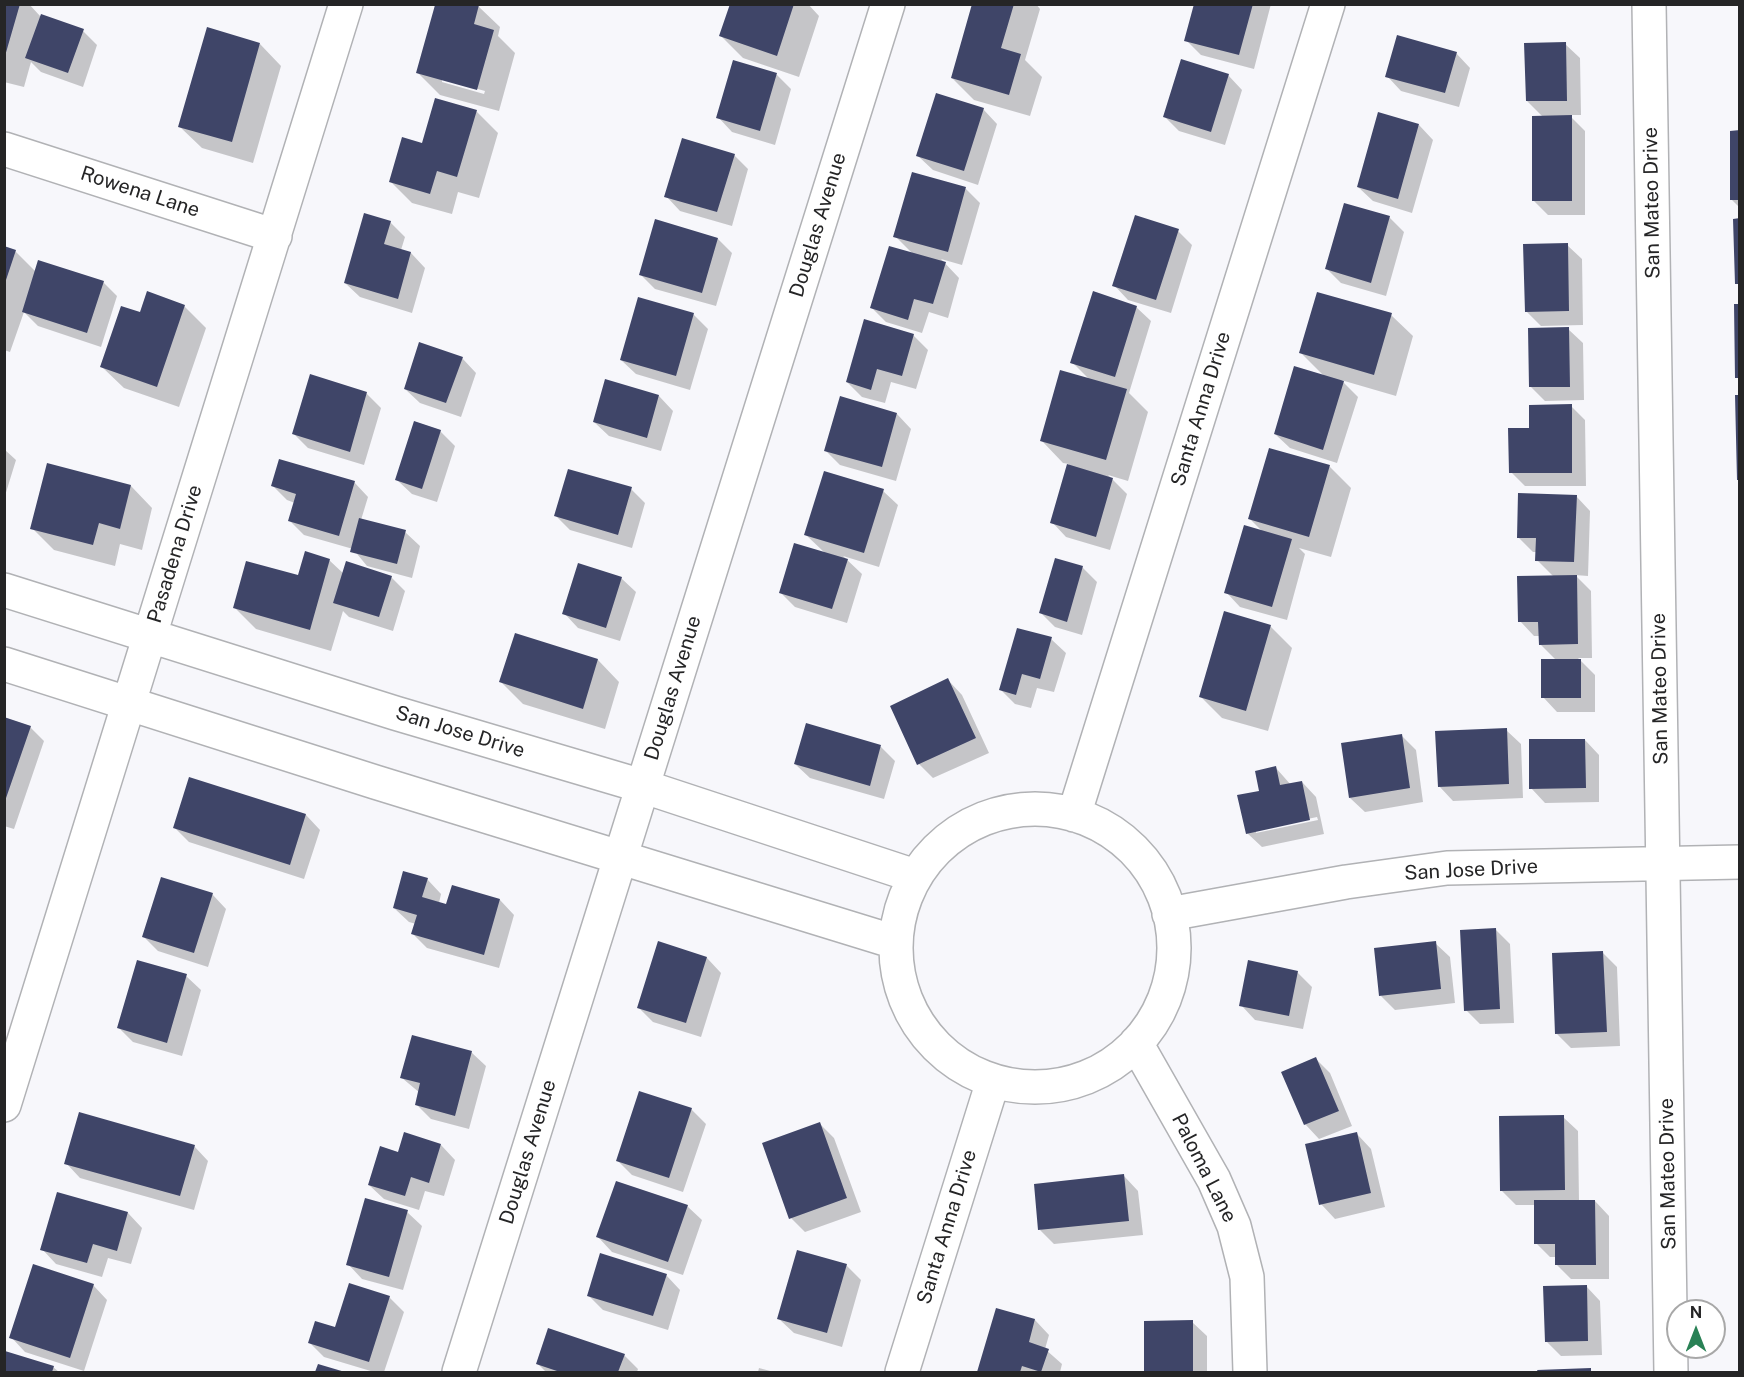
<!DOCTYPE html>
<style>
body{margin:0}
#map{position:relative;width:1744px;height:1377px;overflow:hidden;background:#f7f7fb;font-family:"Public Sans",sans-serif}
canvas{display:block}
.frame{position:absolute;inset:0;border:6px solid #252526;pointer-events:none}
.north{position:absolute;left:1666px;top:1299px;width:60px;height:60px;box-sizing:border-box;background:#fff;border:2px solid #a8a8a8;border-radius:50%;rotate:0deg;font-size:16px;font-weight:700;line-height:24px;text-align:center;color:#252526}
.north::after{content:'';display:block;margin:auto;width:21px;height:27px;background:#298155;clip-path:polygon(50% 0,100% 100%,50% 72%,0 100%)}
</style>
<div id="map">
<canvas width="1744" height="1377"></canvas>
<div class="frame"></div>
<div class="north">N</div>
</div>
<script>
const g = document.querySelector('canvas').getContext('2d');
g.lineJoin = 'round';
function fill(path, color) { g.fillStyle = color; g.fill(path, 'evenodd'); }
const toPath = rows => new Path2D(rows.map(r => 'M' + r).join(''));
function trace(path, color, width, dash) { g.strokeStyle = color; g.lineWidth = width; g.lineCap = dash ? 'butt' : 'round'; g.setLineDash(dash || []); g.stroke(path); }
function drawText(font, color, halo, rows, align = 'center') {
  g.font = font + ' "Public Sans",sans-serif'; g.lineWidth = 6; g.setLineDash([]); g.textBaseline = 'middle'; g.strokeStyle = halo; g.fillStyle = color; for (const [text, x, y, turn = 0] of rows) {
    g.save(); g.translate(x, y); g.rotate((+turn || 0) * Math.PI / 180); g.textAlign = isNaN(turn) ? turn : align; if (halo) g.strokeText(text, 0, 0); g.fillText(text, 0, 0); g.restore();
  }
}
fill(toPath([
 [4,4,29,4,40,16,83,31,97,45,83,87,41,72,31,62,24,87,4,82],
 [437,4,478,6,500,27,498,36,515,53,499,111,440,95,418,73],
 [442,79,485,91,484,94,442,82],
 [732,4,808,4,819,16,799,77,743,58,721,36],
 [973,4,1036,4,1040,9,1025,60,1042,77,1030,116,974,100,952,78],
 [1195,4,1271,4,1254,69,1201,55,1186,40],
 [260,44,281,66,253,163,202,148,180,127],
 [1565,44,1580,58,1581,115,1569,115,1585,131,1585,215,1548,215,1533,200,1543,117,1527,101],
 [1456,53,1470,68,1459,107,1401,91,1387,76],
 [734,62,777,75,791,89,775,145,732,132,718,117],
 [1228,75,1242,90,1225,145,1179,131,1165,117],
 [983,109,997,124,978,185,933,170,918,156],
 [476,111,498,133,479,198,458,192,452,214,412,203,390,181,423,145],
 [1419,125,1433,140,1412,213,1373,201,1358,187],
 [1740,132,1740,208,1732,200],
 [734,155,748,169,732,226,680,211,666,196],
 [913,173,966,189,980,203,962,265,941,259,959,278,948,318,929,312,922,333,886,322,872,308,913,254,895,236],
 [1389,217,1404,232,1386,296,1341,283,1327,269],
 [390,222,405,237,401,250,411,253,425,268,412,313,360,297,345,283],
 [1178,231,1192,245,1171,313,1128,300,1114,285],
 [718,239,732,253,716,306,655,289,641,275],
 [1567,245,1582,259,1583,325,1541,326,1526,311],
 [4,248,15,251,36,272,103,282,117,296,101,347,38,326,24,312,10,352,4,350],
 [184,306,206,328,179,407,124,388,102,367,141,314],
 [1136,307,1151,321,1129,393,1148,412,1128,481,1108,475,1127,494,1110,550,1066,537,1052,522,1069,464,1063,463,1042,441,1090,380,1072,362],
 [693,314,708,329,690,390,636,374,621,360],
 [1391,315,1413,336,1396,396,1341,380,1358,397,1337,463,1290,448,1275,434,1325,377,1301,353],
 [1568,329,1583,343,1584,400,1545,401,1530,386],
 [913,335,928,350,916,389,891,382,885,403,862,397,847,382],
 [462,358,476,373,461,417,420,403,405,389],
 [366,393,381,408,364,465,308,448,294,434],
 [659,396,673,411,661,451,609,436,594,422],
 [1571,406,1585,420,1586,486,1525,486,1511,472,1531,429],
 [897,414,911,429,896,481,840,465,826,451],
 [440,431,455,446,437,502,412,494,397,480],
 [4,449,16,460,4,499],
 [49,465,131,486,152,508,142,550,120,544,115,566,54,550,32,528],
 [1329,466,1351,488,1331,557,1299,548,1305,554,1287,620,1240,607,1226,592,1263,532,1249,518],
 [354,482,368,497,361,520,405,532,420,546,412,578,367,566,353,549,304,535,290,521,295,503,287,500,273,486],
 [631,489,645,503,632,548,570,530,556,516],
 [883,491,898,505,879,567,843,556,862,574,847,623,795,607,781,593,825,553,806,535],
 [1576,496,1590,511,1588,576,1575,575,1591,591,1592,658,1578,658,1595,675,1595,712,1557,712,1543,697,1556,660,1540,644,1540,636,1534,636,1520,621,1554,577,1537,560,1537,552,1533,552,1518,537],
 [329,560,344,574,391,577,405,591,393,631,349,617,343,611,331,651,256,629,234,607],
 [1082,567,1097,582,1082,635,1055,627,1041,613],
 [621,578,636,592,620,641,578,628,564,613],
 [1270,626,1292,648,1268,731,1222,718,1200,696],
 [516,635,598,660,619,682,605,729,523,704,501,682],
 [1051,639,1066,653,1054,692,1037,688,1031,708,1015,704,1001,690],
 [948,680,962,695,989,753,933,778,919,764],
 [4,718,30,727,44,741,14,829,4,826],
 [807,725,881,747,895,761,884,799,810,778,795,764],
 [1506,730,1521,744,1523,798,1453,801,1439,786],
 [1401,735,1416,750,1423,802,1365,812,1350,798],
 [1585,740,1599,755,1599,802,1545,803,1531,788],
 [1276,768,1291,785,1302,782,1316,797,1324,834,1262,847,1247,833,1261,792],
 [1317,817,1318,820,1256,833,1256,830],
 [190,779,306,815,320,830,304,879,189,842,175,828],
 [427,879,441,894,439,903,447,906,500,900,514,915,499,968,427,948,413,934,416,924,409,922,394,908],
 [212,894,226,909,208,967,158,951,144,937],
 [1495,929,1510,944,1514,1023,1480,1024,1466,1010],
 [659,943,707,958,721,973,701,1037,653,1022,639,1008],
 [1435,943,1450,957,1455,1003,1395,1010,1381,996],
 [1602,952,1617,967,1620,1046,1571,1048,1557,1034],
 [1297,972,1312,987,1303,1029,1255,1020,1241,1005],
 [186,976,201,990,182,1056,133,1042,119,1028],
 [471,1052,486,1066,469,1129,431,1119,417,1105,420,1093,402,1078],
 [1316,1059,1330,1073,1352,1126,1319,1139,1305,1124],
 [691,1109,706,1124,683,1192,632,1175,618,1161],
 [1563,1117,1578,1131,1579,1201,1595,1201,1609,1216,1609,1279,1571,1279,1556,1264,1556,1257,1550,1257,1536,1243,1535,1205,1516,1205,1502,1191],
 [820,1124,834,1138,861,1212,805,1232,791,1218],
 [1357,1134,1371,1149,1385,1207,1335,1219,1321,1204],
 [441,1145,455,1160,444,1196,425,1191,419,1210,384,1199,369,1185],
 [194,1146,208,1161,194,1210,80,1178,66,1163],
 [1124,1176,1138,1191,1143,1235,1054,1244,1040,1230],
 [687,1206,702,1220,683,1275,612,1252,598,1237],
 [407,1212,422,1226,403,1290,362,1279,348,1264],
 [128,1213,142,1228,131,1264,108,1258,102,1277,56,1264,42,1249],
 [846,1265,861,1280,842,1347,794,1333,779,1319],
 [666,1275,680,1290,668,1330,603,1310,588,1295],
 [93,1285,107,1300,84,1371,25,1352,11,1337],
 [1586,1286,1600,1301,1602,1355,1561,1356,1547,1342],
 [389,1297,404,1312,384,1372,374,1372,324,1357,309,1342],
 [997,1309,1035,1320,1049,1335,1045,1349,1062,1364,1060,1372,979,1372],
 [1145,1322,1192,1322,1207,1336,1207,1372,1145,1372],
 [6,1353,53,1367,59,1372,4,1372],
 [624,1355,638,1369,637,1372,546,1372,538,1364],
 [759,1368,774,1372,758,1372],
 [1590,1370,1593,1372,1539,1372,1539,1371]
]), '#0003');
fill(toPath([
 [4,4,20,4,5,56,4,56],
 [730,4,794,4,777,56,719,36],
 [972,4,1014,4,1001,48,1021,54,1009,95,951,78],
 [1194,4,1253,4,1239,55,1184,41],
 [435,5,479,5,474,24,494,30,477,90,416,73],
 [41,14,84,29,68,73,25,58],
 [207,27,260,43,232,142,178,127],
 [1397,35,1457,52,1445,93,1385,77],
 [1566,42,1567,101,1526,101,1524,43],
 [1181,59,1229,74,1211,132,1163,117],
 [733,60,777,73,760,131,716,118],
 [936,93,984,108,964,171,916,156],
 [435,98,477,110,457,177,437,171,430,194,389,182,402,137,422,143],
 [1378,112,1419,124,1398,199,1357,187],
 [1572,115,1572,201,1532,201,1532,116],
 [1740,130,1740,200,1730,200,1730,131],
 [682,138,735,154,717,212,664,197],
 [912,172,966,187,948,252,893,237],
 [1344,203,1390,216,1371,283,1325,269],
 [364,213,391,221,384,244,411,252,398,299,344,283],
 [1135,215,1179,229,1156,300,1112,286],
 [1740,218,1740,284,1735,284,1733,219],
 [655,219,718,238,702,293,639,275],
 [1568,243,1569,311,1525,312,1523,244],
 [4,246,16,250,5,283,4,283],
 [889,246,946,262,933,304,914,299,908,320,870,308],
 [38,260,104,281,87,333,22,312],
 [147,291,185,305,157,387,100,367,121,306,140,312],
 [1093,291,1137,306,1115,377,1070,363],
 [1317,292,1392,313,1374,375,1299,353],
 [638,297,694,313,676,376,620,360],
 [1734,304,1740,304,1740,378,1735,378],
 [864,319,914,334,902,376,877,369,871,390,846,382],
 [1569,327,1570,387,1529,387,1528,328],
 [419,342,463,357,446,403,404,389],
 [1294,366,1344,381,1323,450,1274,434],
 [1060,370,1127,389,1106,460,1040,441],
 [310,374,367,392,350,452,292,434],
 [605,379,659,395,647,438,593,422],
 [1735,395,1740,395,1740,480,1737,480],
 [840,396,897,413,882,467,824,451],
 [1572,404,1572,473,1509,473,1508,428,1529,428,1529,405],
 [414,421,441,430,422,489,395,480],
 [1269,448,1330,465,1309,537,1248,519],
 [279,459,355,481,339,536,288,521,296,494,271,486],
 [47,463,131,485,120,529,99,523,93,545,30,529],
 [1067,464,1113,478,1096,537,1050,523],
 [568,469,632,487,618,535,554,516],
 [824,471,884,489,864,553,804,535],
 [1518,493,1577,495,1574,562,1535,561,1536,538,1517,538],
 [359,518,406,530,397,564,350,552],
 [1244,525,1292,539,1272,607,1224,593],
 [794,543,848,559,832,609,779,593],
 [305,551,330,559,310,630,233,608,246,561,298,575],
 [1055,558,1083,566,1067,622,1039,613],
 [346,561,392,576,379,617,333,603],
 [578,563,622,577,606,628,562,614],
 [1577,575,1578,644,1539,645,1538,622,1518,622,1517,576],
 [1224,611,1271,625,1246,711,1199,697],
 [1017,628,1052,637,1040,679,1022,674,1016,695,999,690],
 [515,633,598,659,583,709,499,682],
 [1541,659,1581,659,1581,698,1541,698],
 [948,678,976,738,917,765,890,706],
 [4,717,31,726,5,801,4,801],
 [806,723,881,745,870,786,794,764],
 [1507,728,1509,784,1438,787,1435,731],
 [1402,734,1410,788,1349,798,1341,743],
 [1529,739,1585,739,1586,788,1529,789],
 [1276,766,1280,785,1302,781,1310,820,1246,834,1237,795,1259,791,1255,771],
 [189,777,306,814,290,865,173,828],
 [403,871,428,878,422,897,446,904,452,885,500,899,484,955,411,934,417,915,393,908],
 [161,877,213,893,194,953,142,937],
 [1496,928,1500,1009,1464,1011,1460,930],
 [658,941,707,957,686,1023,637,1008],
 [1436,941,1441,989,1379,996,1374,948],
 [1603,951,1607,1032,1555,1034,1552,953],
 [137,960,187,974,167,1043,117,1028],
 [1248,960,1298,971,1289,1016,1239,1006],
 [412,1035,472,1051,455,1116,415,1105,420,1083,400,1078],
 [1316,1057,1339,1111,1304,1125,1281,1072],
 [639,1091,692,1108,669,1178,616,1161],
 [79,1112,195,1145,180,1196,64,1164],
 [1564,1115,1565,1190,1500,1191,1499,1116],
 [820,1122,847,1198,789,1219,762,1143],
 [404,1132,441,1144,429,1183,411,1177,405,1196,368,1185,380,1146,398,1152],
 [1357,1132,1371,1193,1319,1205,1305,1144],
 [1124,1174,1129,1221,1038,1230,1034,1184],
 [616,1181,688,1205,668,1262,596,1237],
 [57,1192,128,1212,117,1251,93,1244,87,1263,40,1250],
 [365,1198,408,1210,389,1277,346,1265],
 [1534,1200,1595,1200,1596,1265,1555,1265,1555,1244,1534,1244],
 [797,1250,847,1264,827,1333,777,1319],
 [600,1253,667,1274,653,1316,587,1296],
 [33,1264,94,1284,70,1358,9,1338],
 [349,1283,390,1296,369,1362,308,1343,315,1321,335,1327],
 [1587,1285,1588,1341,1545,1342,1543,1286],
 [996,1308,1035,1319,1029,1342,1049,1349,1041,1372,1022,1366,1020,1372,977,1372],
 [1193,1320,1193,1372,1144,1372,1144,1321],
 [548,1328,625,1354,618,1372,560,1372,536,1364],
 [5,1351,54,1366,52,1372,5,1372],
 [318,1364,345,1372,315,1372],
 [1591,1368,1591,1372,1538,1372,1537,1370]
]), '#3f4568');
const minor = toPath([
 [1649,4,1671,1372],
 [4,149,275,236],
 [4,590,395,713,642,786,915,876],
 [4,664,375,782,895,942],
 '896 948a139 139 0 1 1 278 0a139 139 0 1 1-278 0Z',
 [1074,815,1328,4],
 [1169,914,1346,882,1447,868,1740,862],
 [1136,1043,1214,1180,1234,1226,1247,1277,1250,1372],
 [4,1105,346,4],
 [459,1372,888,4],
 [902,1372,993,1081]
]);
trace(minor, '#b1b2b5', 36);
trace(minor, '#fff', 33);
drawText('20px', '#252526', '#fff', [
 ["Rowena Lane",140,192,18],
 ["San Mateo Drive",1652,203,-91],
 ["Douglas Avenue",818,225,-73],
 ["Santa Anna Drive",1201,409,-73],
 ["Pasadena Drive",175,554,-73],
 ["Douglas Avenue",673,688,-73],
 ["San Mateo Drive",1660,689,-91],
 ["San Jose Drive",460,732,17],
 ["San Jose Drive",1471,870,-3],
 ["Douglas Avenue",528,1152,-73],
 ["Paloma Lane",1204,1168,63],
 ["San Mateo Drive",1668,1174,-91],
 ["Santa Anna Drive",947,1227,-73]
]);
</script>
